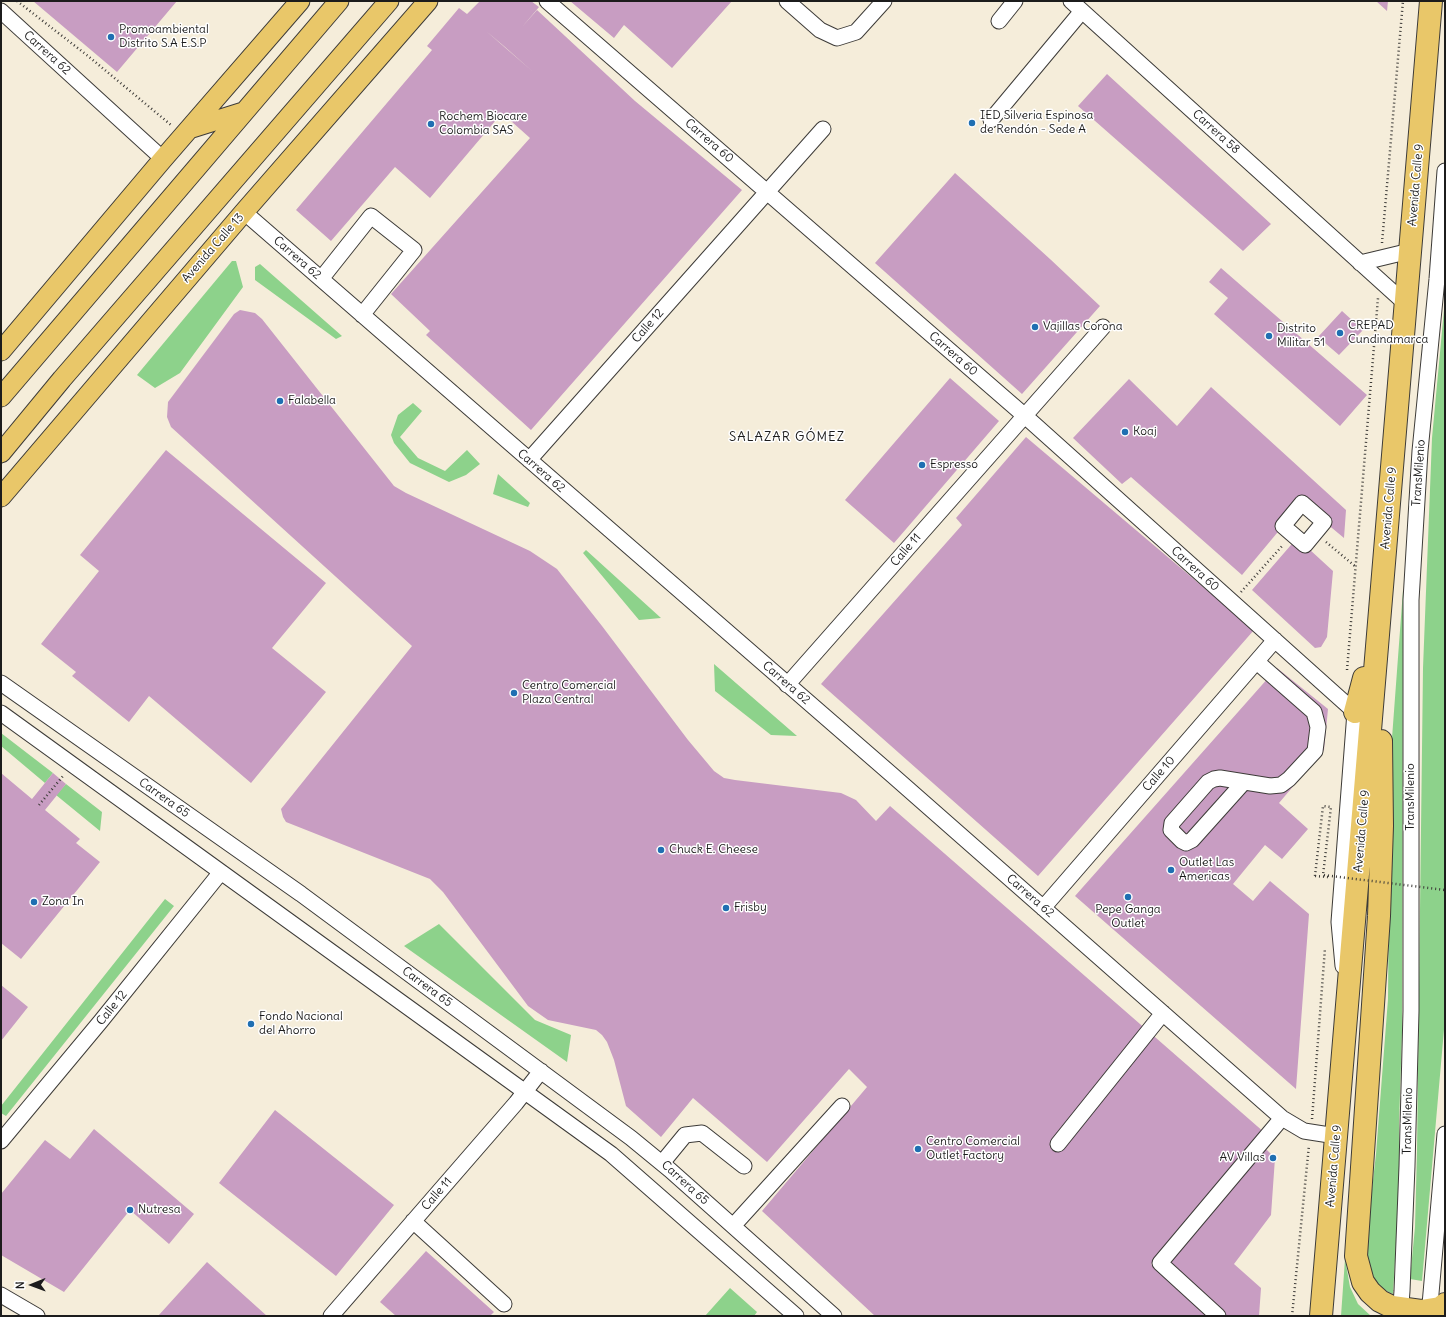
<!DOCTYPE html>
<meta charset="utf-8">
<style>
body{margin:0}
#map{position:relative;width:1446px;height:1317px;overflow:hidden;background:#f5edda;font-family:Delius,sans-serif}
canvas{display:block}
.frame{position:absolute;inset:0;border:2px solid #1c1c1c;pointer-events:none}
.north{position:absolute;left:12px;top:1265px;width:40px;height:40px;-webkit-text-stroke:3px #fff;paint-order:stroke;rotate:269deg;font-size:11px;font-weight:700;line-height:16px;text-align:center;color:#1c1c1c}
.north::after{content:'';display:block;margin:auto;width:14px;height:18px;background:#1c1c1c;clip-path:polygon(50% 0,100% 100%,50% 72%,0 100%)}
</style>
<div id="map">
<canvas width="1446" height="1317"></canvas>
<div class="frame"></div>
<div class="north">N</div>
</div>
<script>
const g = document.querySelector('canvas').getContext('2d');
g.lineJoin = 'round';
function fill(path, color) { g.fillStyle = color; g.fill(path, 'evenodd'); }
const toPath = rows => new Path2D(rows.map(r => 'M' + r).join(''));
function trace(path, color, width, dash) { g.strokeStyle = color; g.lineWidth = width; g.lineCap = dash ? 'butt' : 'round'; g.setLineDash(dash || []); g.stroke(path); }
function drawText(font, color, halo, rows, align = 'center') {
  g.font = font + ' Delius,sans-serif'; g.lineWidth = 3; g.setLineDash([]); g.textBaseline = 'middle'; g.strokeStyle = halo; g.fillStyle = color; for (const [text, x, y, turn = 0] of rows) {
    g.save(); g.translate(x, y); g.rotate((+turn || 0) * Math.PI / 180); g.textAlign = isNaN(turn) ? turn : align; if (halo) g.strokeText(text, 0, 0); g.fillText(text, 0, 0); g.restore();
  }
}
fill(toPath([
 [232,261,236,261,243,287,180,373,155,388,137,375],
 [260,264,342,336,336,339,255,280,255,267],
 [1445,299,1445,1018,1422,1281,1410,1279,1415,1227,1417,1151,1423,668,1432,438],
 [413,403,422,411,400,437,418,458,445,471,467,450,480,464,466,475,449,482,410,463,394,443,391,435,398,415],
 [498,474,530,503,528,507,493,494],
 [586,550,661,618,639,620,583,553],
 [1403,590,1402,1033,1399,1124,1399,1192,1393,1294,1377,1286,1371,1277,1365,1251,1376,1154,1388,999,1390,765],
 [714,664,797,736,771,735,715,691],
 [1,733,53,773,45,783,1,746],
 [66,784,102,812,100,831,56,795],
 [165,899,174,906,6,1116,1,1113,1,1106],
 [439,924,535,1020,571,1035,567,1062,404,946],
 [1345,1259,1350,1287,1358,1304,1371,1316,1341,1316],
 [730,1288,757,1312,754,1316,705,1316]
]), '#8dd28b');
fill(toPath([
 [33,1,177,1,117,72],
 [480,1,531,1,539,7,522,27,537,10,635,101,742,190,531,430,426,335,430,331,391,294,530,138,502,113,430,198,395,167,331,241,296,210,432,50,427,46,459,8,467,14],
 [486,31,505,47,532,71],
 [570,1,732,1,672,68,624,25,614,38],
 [1376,1,1388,1,1387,11],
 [1107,74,1271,224,1243,251,1078,106],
 [955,173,1050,259,1100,306,1022,394,875,263],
 [1221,268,1367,395,1340,426,1214,314,1228,298,1209,282],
 [240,310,255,313,262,319,394,486,406,493,530,551,557,569,602,626,688,740,714,771,724,778,735,780,841,793,856,800,876,821,890,806,1265,1133,1151,1264,1211,1316,875,1316,762,1211,867,1087,849,1069,767,1162,693,1098,661,1137,626,1106,614,1060,607,1042,602,1035,596,1030,548,1020,528,1006,443,892,430,879,286,822,283,817,281,809,412,646,171,427,167,417,168,402,234,314],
 [1342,311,1363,330,1339,355,1318,337],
 [950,378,999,421,894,543,845,500],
 [1129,379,1177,426,1211,387,1346,510,1344,538,1302,503,1242,575,1131,477,1122,484,1073,438],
 [1026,437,1254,630,1038,876,821,684,962,525,956,518],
 [166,450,326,583,272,648,326,692,251,783,149,696,129,722,72,676,76,672,41,644,99,571,80,555],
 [1297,538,1333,571,1327,637,1321,647,1315,648,1252,590],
 [1277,668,1328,709,1324,750,1279,803,1308,829,1282,859,1265,845,1233,884,1253,901,1270,881,1309,914,1296,1089,1075,896],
 [1,773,32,799,53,773,66,784,45,810,80,839,76,843,100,862,21,959,1,943],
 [1,985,28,1007,1,1041],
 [275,1110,394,1205,336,1276,219,1183],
 [94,1129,194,1214,169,1244,130,1210,64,1292,1,1255,1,1194,45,1140,70,1159],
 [1263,1146,1275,1158,1271,1215,1234,1264,1261,1288,1259,1316,1225,1316,1168,1262],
 [426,1251,494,1312,490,1316,396,1316,380,1302],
 [207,1262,267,1316,158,1316]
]), '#c89dc2');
const minor = toPath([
 [547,1,1025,416,1355,712,1339,922,1343,966],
 [787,1,820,30,837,38,856,32,884,1],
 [1071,1,1406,304],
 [1,11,163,159],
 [999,21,1015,1],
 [991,120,1082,11],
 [244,212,891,774,1282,1118,1304,1131,1336,1136],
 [1360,263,1410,251],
 [321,279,371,216,414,250,362,315],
 [529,460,823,129],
 [1302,503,1324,522,1305,545,1283,526,1302,503],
 [1,683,301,894,631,1138,670,1170,834,1316],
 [787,685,1103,327],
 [1,713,611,1154,796,1316],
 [1244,782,1192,840,1186,843,1182,841,1171,830,1172,823,1208,782,1214,779,1220,778,1270,786,1281,785,1289,779,1315,751,1318,727,1314,712,1257,662],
 [1043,908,1275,640],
 [1,1141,101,1021,221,872],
 [1058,1144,1163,1013],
 [662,1163,685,1135,702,1133,744,1166],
 [413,1221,504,1304],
 [733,1226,842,1106],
 [1,1295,37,1316],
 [331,1316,516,1103,541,1071],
 [1218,1316,1160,1263,1282,1118],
 [1400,1316,1402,1291,1407,1166,1411,1011,1411,600,1420,451,1437,279,1445,171],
 [1429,1316,1445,1134]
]);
const major = toPath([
 [189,129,243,112],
 [1,351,163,159,300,1],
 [1,397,339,1],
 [1,453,62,379,389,1],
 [1,497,244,212,428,1]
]);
const highway = toPath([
 [1355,712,1364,678],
 [1381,741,1382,826,1379,916,1356,1256,1363,1282,1370,1292,1380,1301,1392,1307,1421,1311,1440,1308,1445,1304],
 [1321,1316,1431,1]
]);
trace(minor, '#3d3b38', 17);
trace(major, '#3d3b38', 21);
trace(highway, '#3d3b38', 24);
trace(toPath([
 [17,1,88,56,171,125],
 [1382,243,1403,1],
 [1326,542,1356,567],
 [1241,592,1283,545],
 [1347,670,1378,298],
 [39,805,63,776],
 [1315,876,1328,877],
 [1312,1119,1325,948],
 [1292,1316,1309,1145]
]), '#3d3b38', 2.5, [1, 3]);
trace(minor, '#fff', 15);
trace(major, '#e9c769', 19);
trace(highway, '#e9c769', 22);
trace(toPath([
 [1315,876,1323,806,1331,807,1323,875,1445,890]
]), '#3d3b38', 2.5, [1, 3]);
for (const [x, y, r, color] of [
 [111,37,4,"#1f6fb2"],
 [972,123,4,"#1f6fb2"],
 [431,124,4,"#1f6fb2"],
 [1035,327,4,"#1f6fb2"],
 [1340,333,4,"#1f6fb2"],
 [1269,336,4,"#1f6fb2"],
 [280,401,4,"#1f6fb2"],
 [1125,432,4,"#1f6fb2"],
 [922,465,4,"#1f6fb2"],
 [514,693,4,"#1f6fb2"],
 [661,850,4,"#1f6fb2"],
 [1171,870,4,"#1f6fb2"],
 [1128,897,4,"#1f6fb2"],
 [34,902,4,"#1f6fb2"],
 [726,908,4,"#1f6fb2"],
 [251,1024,4,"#1f6fb2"],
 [918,1149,4,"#1f6fb2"],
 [1273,1158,4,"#1f6fb2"],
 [130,1210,4,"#1f6fb2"]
]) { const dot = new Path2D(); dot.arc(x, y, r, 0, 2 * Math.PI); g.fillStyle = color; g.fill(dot); trace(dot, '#fff', 1.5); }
drawText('12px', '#1c1c1c', '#fff', [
 ["Promoambiental",119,30],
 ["Distrito S.A E.S.P",119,44],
 ["IED Silveria Espinosa",980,116],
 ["de Rendón - Sede A",980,130],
 ["Rochem Biocare",439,117],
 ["Colombia SAS",439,131],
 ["CREPAD",1348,326],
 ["Cundinamarca",1348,340],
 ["Vajillas Corona",1043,327],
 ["Distrito",1277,329],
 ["Militar 51",1277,343],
 ["Falabella",288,401],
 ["Koaj",1133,432],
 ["Espresso",930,465],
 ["Centro Comercial",522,686],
 ["Plaza Central",522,700],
 ["Chuck E. Cheese",669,850],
 ["Outlet Las",1179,863],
 ["Americas",1179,877],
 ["Zona In",42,902],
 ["Frisby",734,908],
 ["Pepe Ganga",1128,910,"center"],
 ["Outlet",1128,924,"center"],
 ["Fondo Nacional",259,1017],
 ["del Ahorro",259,1031],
 ["Centro Comercial",926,1142],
 ["Outlet Factory",926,1156],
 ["AV Villas",1265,1158,"right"],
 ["Nutresa",138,1210]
], 'left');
drawText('12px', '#1c1c1c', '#fff', [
 ["Carrera 62",47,53,42],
 ["Carrera 58",1216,132,42],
 ["Carrera 60",709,141,41],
 ["Avenida Calle 9",1416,185,-85],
 ["Avenida Calle 13",213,248,-49],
 ["Carrera 62",297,258,41],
 ["Calle 12",648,326,-48],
 ["Carrera 60",953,354,41],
 ["Carrera 62",541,471,41],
 ["TransMilenio",1419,473,-86],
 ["Avenida Calle 9",1389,508,-85],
 ["Calle 11",906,550,-49],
 ["Carrera 60",1195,569,42],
 ["Carrera 62",786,683,41],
 ["Calle 10",1159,774,-49],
 ["TransMilenio",1411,797,-90],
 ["Carrera 65",164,798,35],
 ["Avenida Calle 9",1362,831,-85],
 ["Carrera 62",1030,896,41],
 ["Carrera 65",427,987,36],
 ["Calle 12",112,1008,-51],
 ["TransMilenio",1408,1121,-89],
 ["Avenida Calle 9",1334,1166,-85],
 ["Carrera 65",685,1183,42],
 ["Calle 11",437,1194,-49]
]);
g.letterSpacing = '1px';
drawText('13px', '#1c1c1c', '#fff', [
 ["SALAZAR GÓMEZ",787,437]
]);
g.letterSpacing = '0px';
</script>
